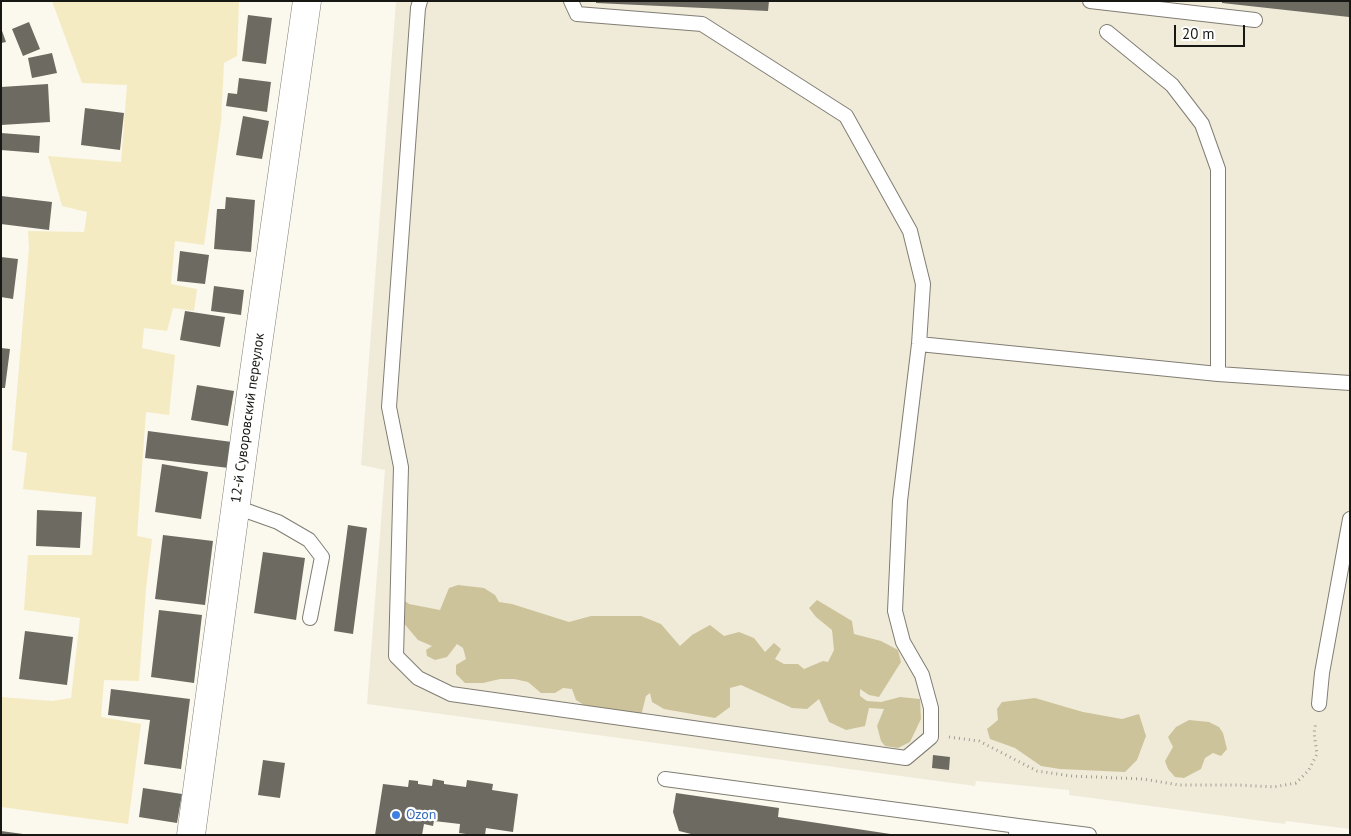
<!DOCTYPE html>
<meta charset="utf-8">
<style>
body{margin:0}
#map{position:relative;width:1351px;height:836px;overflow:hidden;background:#fbf8ed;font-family:"PT Sans",sans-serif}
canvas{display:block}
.frame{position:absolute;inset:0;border:2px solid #171713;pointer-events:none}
.scale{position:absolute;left:1174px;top:25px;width:71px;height:22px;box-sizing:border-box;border:2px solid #171713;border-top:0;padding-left:6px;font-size:15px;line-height:18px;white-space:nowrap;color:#171713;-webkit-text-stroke:4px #fff;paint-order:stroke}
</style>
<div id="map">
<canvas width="1351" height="836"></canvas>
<div class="frame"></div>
<div class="scale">20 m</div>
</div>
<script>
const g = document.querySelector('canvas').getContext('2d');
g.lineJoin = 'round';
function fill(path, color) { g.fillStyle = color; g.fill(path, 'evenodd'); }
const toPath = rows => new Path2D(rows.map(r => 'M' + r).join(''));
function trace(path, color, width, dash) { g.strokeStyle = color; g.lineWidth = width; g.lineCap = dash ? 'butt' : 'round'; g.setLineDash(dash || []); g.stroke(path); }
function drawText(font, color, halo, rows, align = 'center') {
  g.font = font + ' "PT Sans",sans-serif'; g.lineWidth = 4.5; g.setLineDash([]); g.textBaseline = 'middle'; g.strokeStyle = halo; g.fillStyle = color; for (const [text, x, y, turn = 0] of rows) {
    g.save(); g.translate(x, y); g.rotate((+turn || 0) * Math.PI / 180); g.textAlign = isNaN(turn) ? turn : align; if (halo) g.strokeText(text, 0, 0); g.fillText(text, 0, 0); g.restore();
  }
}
fill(toPath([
 [396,1,1350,1,1350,829,1286,821,1285,824,1069,795,1069,790,976,781,975,786,367,704,385,470,361,465]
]), '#f0ebd9');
fill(toPath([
 [52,1,239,1,237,56,224,63,221,122,204,245,175,241,171,284,197,289,194,311,173,308,167,331,144,328,142,348,175,355,169,415,146,412,137,536,152,539,146,589,139,681,104,680,101,717,141,724,128,824,1,807,1,697,52,701,71,698,80,618,24,610,28,555,92,555,96,497,23,489,27,453,12,450,29,248,28,231,84,232,87,212,62,206,48,156,121,162,127,85,82,83]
]), '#f5ebc2');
fill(toPath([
 [458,585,484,588,495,595,499,602,512,604,569,622,591,616,641,616,661,624,680,646,692,635,710,625,724,636,739,632,754,638,765,652,774,643,781,649,775,659,784,664,798,664,804,669,823,661,828,662,834,650,832,630,816,617,809,608,817,600,852,621,854,634,881,641,898,650,901,662,879,697,869,695,860,689,860,696,867,701,881,702,900,697,920,699,921,719,910,742,898,748,885,746,881,741,877,726,884,709,869,708,865,726,846,730,829,722,819,699,807,709,792,708,741,685,730,688,730,707,715,718,664,709,652,702,650,693,646,696,641,716,592,710,576,700,572,689,563,688,555,693,541,693,528,682,514,679,500,679,483,683,465,683,456,674,456,665,466,659,463,648,457,644,447,657,435,660,427,656,426,650,432,646,418,640,402,621,402,608,405,601,409,604,440,610,449,588],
 [1035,698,1083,712,1122,719,1139,714,1146,736,1137,760,1125,772,1060,769,1041,766,1015,748,990,739,987,729,998,720,997,709,1002,702],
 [1189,720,1209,722,1219,727,1223,733,1227,749,1221,756,1213,753,1205,758,1201,769,1184,778,1175,777,1168,769,1165,761,1173,747,1168,737,1176,727]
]), '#cdc39a');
fill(toPath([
 [596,1,769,1,768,11,596,3],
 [1222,1,1350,1,1350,13,1349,17,1222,3],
 [248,15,272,18,266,64,242,61],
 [29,22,40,49,23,56,12,29],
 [1,28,6,42,1,43],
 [52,53,57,73,32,78,28,58],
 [239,78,271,82,267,112,226,106,228,93,237,94],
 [48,84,50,122,1,125,1,87],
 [85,108,124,113,120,150,81,145],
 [243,116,269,121,262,159,236,155],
 [1,133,40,136,39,153,1,150],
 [1,196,52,202,49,230,1,224],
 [226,197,255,200,251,252,214,249,217,209,225,209],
 [180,251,209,255,205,284,177,281],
 [1,257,18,259,13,299,1,297],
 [214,286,244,290,241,315,211,311],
 [185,311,225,317,220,347,180,340],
 [1,348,10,349,5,388,1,388],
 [197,385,234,391,228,426,191,420],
 [148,431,232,442,229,468,145,458],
 [162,464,208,472,201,519,155,512],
 [37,510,82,512,80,548,36,546],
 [348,525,367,528,353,634,334,631],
 [163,535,213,541,205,605,155,599],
 [263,552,305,558,296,620,254,613],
 [159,610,202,615,194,683,151,677],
 [25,631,73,637,67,685,19,679],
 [111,689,190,699,181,769,144,764,150,720,108,715],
 [933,755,950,757,949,770,932,768],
 [263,760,285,763,280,798,258,795],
 [433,779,444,781,444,784,466,787,467,780,493,784,492,790,518,794,513,832,486,828,485,835,473,835,459,833,460,824,434,821,433,826,424,824,422,835,375,835,383,784,408,787,409,780,418,781,418,784,432,786],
 [143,788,182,794,177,823,139,817],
 [676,793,779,808,778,817,897,835,695,835,679,831,673,812],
 [1,831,23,834,23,835,1,835]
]), '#6d6b61');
const service = toPath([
 [420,1,418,8,389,407,401,467,396,656,418,678,451,694,906,758,931,737,931,708,922,675,903,642,895,611,900,501,919,344,923,284,910,231,846,116,702,24,577,14,571,1],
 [1090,1,1255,20],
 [1107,32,1172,85,1202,124,1218,169,1218,374],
 [919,344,1218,374,1350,383],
 [236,507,278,522,309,540,322,557,310,618],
 [1319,704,1322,673,1350,519],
 [665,779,1018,826],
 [1016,834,1018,826,1089,835]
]);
const minor = toPath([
 [191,835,250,400,307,1]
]);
trace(service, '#807d73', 16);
trace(minor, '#807d73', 29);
trace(toPath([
 [949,737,979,741,1037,771,1071,776,1143,779,1179,785,1239,785,1274,787,1296,783,1309,770,1317,754,1314,733,1316,722]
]), '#9e9d95', 3, [1, 4]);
trace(service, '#fff', 14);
trace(minor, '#fff', 28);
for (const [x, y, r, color] of [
 [396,815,5,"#3f7fe0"]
]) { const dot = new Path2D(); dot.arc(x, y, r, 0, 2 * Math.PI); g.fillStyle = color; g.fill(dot); trace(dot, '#fff', 2); }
drawText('14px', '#171713', '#fff', [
 ["12-й Суворовский переулок",248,418,-82]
]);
drawText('14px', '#366cbe', '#fff', [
 ["Ozon",406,815]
], 'left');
</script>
